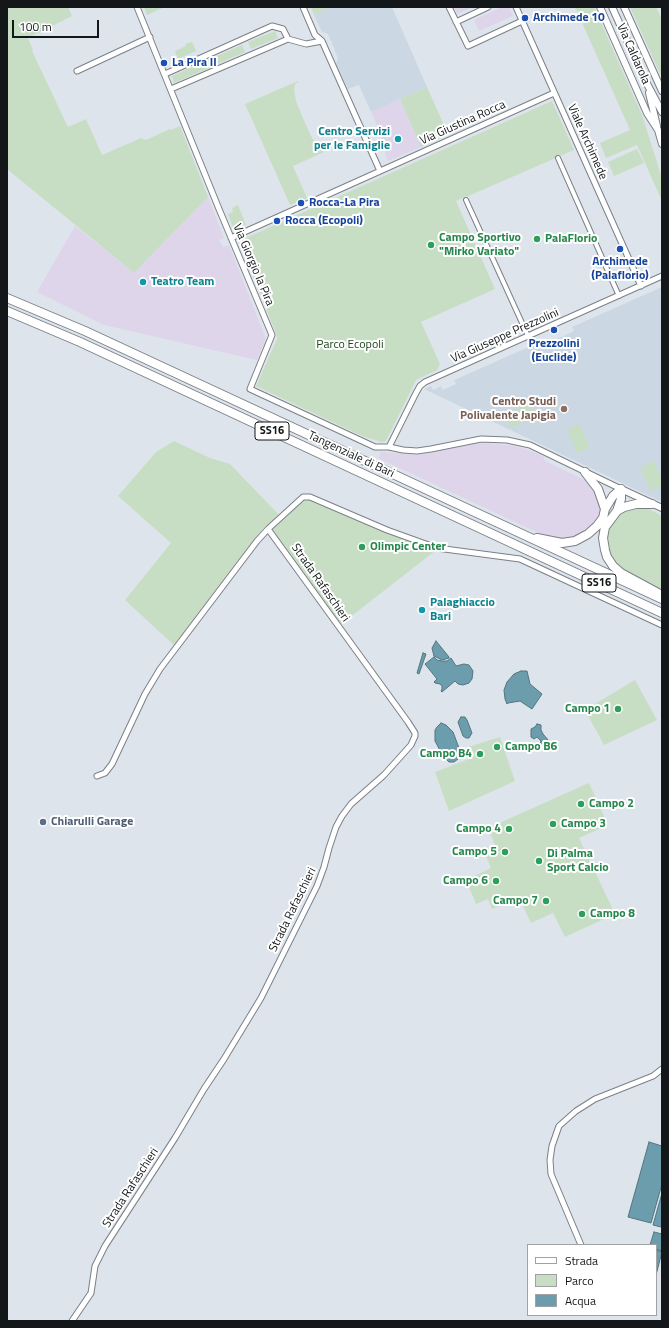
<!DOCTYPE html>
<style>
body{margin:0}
#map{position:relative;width:669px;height:1328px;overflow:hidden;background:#dee4eb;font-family:"Titillium Web",sans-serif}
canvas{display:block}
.frame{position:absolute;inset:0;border:8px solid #141719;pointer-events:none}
.legend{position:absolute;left:527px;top:1244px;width:130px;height:72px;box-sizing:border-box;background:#fff;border:1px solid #a1a2a3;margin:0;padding:5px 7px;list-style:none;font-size:12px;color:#141719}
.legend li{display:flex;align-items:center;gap:8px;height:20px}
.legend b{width:20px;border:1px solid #a1a2a3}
.scale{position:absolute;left:12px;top:20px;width:87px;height:18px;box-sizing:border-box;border:2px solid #141719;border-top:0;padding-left:5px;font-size:12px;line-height:14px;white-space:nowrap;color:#141719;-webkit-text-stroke:3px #fff;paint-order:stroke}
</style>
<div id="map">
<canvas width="669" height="1328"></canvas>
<div class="frame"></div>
<ul class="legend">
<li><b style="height:5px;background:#fff"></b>Strada</li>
<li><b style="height:11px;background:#c7dec4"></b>Parco</li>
<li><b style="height:11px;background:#6c9dac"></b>Acqua</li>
</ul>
<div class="scale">100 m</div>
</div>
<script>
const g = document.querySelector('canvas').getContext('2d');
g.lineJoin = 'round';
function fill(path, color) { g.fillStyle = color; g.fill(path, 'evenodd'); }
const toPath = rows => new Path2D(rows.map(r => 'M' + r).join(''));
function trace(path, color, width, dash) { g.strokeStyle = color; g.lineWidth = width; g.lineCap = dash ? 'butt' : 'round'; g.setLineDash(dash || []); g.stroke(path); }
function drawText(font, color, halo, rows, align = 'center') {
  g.font = font + ' "Titillium Web",sans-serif'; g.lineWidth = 4; g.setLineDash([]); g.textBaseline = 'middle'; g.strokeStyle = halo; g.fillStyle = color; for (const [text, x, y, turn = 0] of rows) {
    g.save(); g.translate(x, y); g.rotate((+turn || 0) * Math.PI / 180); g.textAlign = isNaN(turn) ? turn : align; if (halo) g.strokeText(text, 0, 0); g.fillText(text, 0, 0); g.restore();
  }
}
fill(toPath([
 [454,7,472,7,457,14],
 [502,7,509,7,513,16,479,31,474,20],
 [400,99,421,147,388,161,385,154,387,148,371,112],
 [208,197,224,238,219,240,223,247,229,245,266,339,257,360,104,325,37,292,75,226,134,273],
 [488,443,514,446,531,451,543,456,545,461,589,482,600,497,601,512,595,523,584,533,568,539,558,539,547,537,378,458,381,452,417,455,431,453,473,444]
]), '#ded5ea');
fill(toPath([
 [331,7,392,7,427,87,371,112,359,85,348,89,336,64,338,58,328,34,322,32,314,15],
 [662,287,662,502,424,389,431,386,433,390,441,386,443,390,456,384,454,380,547,339,549,343,574,331,572,327]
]), '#ccd7e4');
fill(toPath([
 [7,7,68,7,72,16,28,38,33,50,32,51,68,127,86,119,102,155,141,138,146,140,170,129,171,130,180,126,208,197,134,273,7,169],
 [144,7,165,7,147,15],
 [311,7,331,7,314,15],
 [575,7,594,7,642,115,662,178,662,201,637,145,606,158,600,143,630,130],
 [630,7,656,7,662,20,662,78],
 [275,31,278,38,251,49,248,42],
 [192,42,196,51,178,59,175,51,186,46,185,44],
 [242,45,245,52,174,83,172,76],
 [298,82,295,84,294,90,296,101,302,116,312,138,324,152,293,166,307,198,290,205,245,104,298,81],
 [427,87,448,134,421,147,400,99],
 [552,101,574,150,466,197,466,196,456,201,495,289,421,322,440,364,437,370,416,380,386,441,382,442,362,436,256,386,277,339,277,336,239,241],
 [637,149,644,163,614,176,608,162],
 [238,205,246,225,234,230,228,214,233,212,232,208],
 [530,403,536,417,511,428,504,414],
 [579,424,590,448,577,453,567,430],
 [174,441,210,458,230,464,282,518,306,497,387,530,454,551,435,551,340,625,333,616,267,525,263,528,175,646,125,600,171,543,118,496,156,452],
 [654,461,662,479,662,486,651,491,640,468],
 [636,508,649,509,662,516,662,591,629,575,617,566,610,555,607,542,609,528,620,513],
 [635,680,657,720,604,745,585,710],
 [500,737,515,781,449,811,435,772,469,759,465,748],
 [589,783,608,825,579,838,615,914,565,937,553,913,531,923,519,898,492,909,488,899,476,904,466,880,491,868,484,851,495,845,488,828]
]), '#c7dec4');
const water = toPath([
 [436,641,449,657,449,658,442,660,434,656,432,648,436,641],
 [423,653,426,654,419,674,417,673,423,653],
 [434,657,437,660,442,661,447,661,451,658,456,666,464,664,469,665,473,671,472,679,469,683,463,685,458,684,455,681,442,692,441,691,442,689,442,686,440,684,435,683,434,682,437,679,425,664,434,657],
 [521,671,527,671,530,684,542,694,532,709,520,701,508,703,507,704,505,699,504,690,507,682,514,674,521,671],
 [461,717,465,717,467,720,472,733,469,738,466,738,463,736,458,722,461,717],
 [441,723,446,725,453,732,459,748,459,756,458,759,454,762,449,762,443,756,435,741,435,730,437,727,441,723],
 [537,724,541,725,541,730,543,734,549,741,548,743,543,748,540,748,539,746,541,741,537,737,534,739,531,737,531,729,535,727,537,724],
 [649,1142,662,1146,662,1184,651,1223,628,1217,649,1142],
 [662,1193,662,1226,661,1227,653,1225,662,1193],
 [654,1232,662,1234,662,1251,656,1249,656,1245,650,1245,654,1232],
 [656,1250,662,1252,656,1275,656,1250]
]);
fill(water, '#6c9dac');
trace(water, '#527580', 1);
const pedestrian = toPath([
 [558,158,619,296],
 [466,200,528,336]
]);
const minor = toPath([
 [137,7,219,209,272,335,250,389,375,447,389,447,403,450,417,451,431,449,481,439,507,440,530,445,621,489],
 [303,7,315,35,322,41,380,171],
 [449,7,468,46,522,21],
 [516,7,641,286],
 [456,22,488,7],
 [77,71,150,37],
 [165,74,272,26,283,29,288,39],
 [171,89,288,39,306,44,322,41],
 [231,238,554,93],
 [389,447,416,393,420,386,425,382,662,276],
 [97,776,105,773,112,764,145,694,160,669,257,541,268,529],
 [581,1245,551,1174,550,1160,552,1146,559,1126,576,1111,595,1099,653,1076,662,1069],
 [72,1321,91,1293,95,1266,105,1246,175,1138,204,1089,224,1059,261,998,317,886,324,867,329,848,336,827,342,816,351,804,384,775,411,745,415,736,415,733,408,722,268,529,303,497,310,497,387,530,437,548,520,559,662,625]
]);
const tertiary = toPath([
 [600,7,647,113,658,130,662,144],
 [612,7,645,80,662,112],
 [624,7,662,91],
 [649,93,657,126],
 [621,489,662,508]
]);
const trunk = toPath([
 [7,298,85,331,662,599],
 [7,311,80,342,662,613],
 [652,504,636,504,624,507,617,511,605,527,603,538,605,550,607,557,613,566,621,573,658,593],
 [605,509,613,496,621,489],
 [617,511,621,499,621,489],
 [537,538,562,543,575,541,588,534,597,526,603,518,605,509,598,489,585,472]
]);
trace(pedestrian, '#7b8087', 6);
trace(minor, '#7b8087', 7);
trace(tertiary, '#7b8087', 8);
trace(trunk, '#7b8087', 10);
trace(pedestrian, '#fff', 4);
trace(minor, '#fff', 5);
trace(tertiary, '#fff', 6);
trace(trunk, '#fff', 8);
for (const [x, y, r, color] of [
 [525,18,4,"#1a4fb4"],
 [164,63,4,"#1a4fb4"],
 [398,139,4,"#0f9aa8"],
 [301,203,4,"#1a4fb4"],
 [277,221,4,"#1a4fb4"],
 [537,239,4,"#2e9e5b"],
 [431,245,4,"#2e9e5b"],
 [620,249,4,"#1a4fb4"],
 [143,282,4,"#0f9aa8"],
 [554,330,4,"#1a4fb4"],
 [564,409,4,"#8d6e63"],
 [362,547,4,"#2e9e5b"],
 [422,610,4,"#0f9aa8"],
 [618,709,4,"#2e9e5b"],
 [497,747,4,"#2e9e5b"],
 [480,754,4,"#2e9e5b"],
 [581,804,4,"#2e9e5b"],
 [43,822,4,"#5c6f8a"],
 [553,824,4,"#2e9e5b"],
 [509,829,4,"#2e9e5b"],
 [505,852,4,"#2e9e5b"],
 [539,861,4,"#2e9e5b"],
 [496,881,4,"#2e9e5b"],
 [546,901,4,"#2e9e5b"],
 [582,914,4,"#2e9e5b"]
]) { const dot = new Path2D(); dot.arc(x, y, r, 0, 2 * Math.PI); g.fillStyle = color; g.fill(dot); trace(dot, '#fff', 1.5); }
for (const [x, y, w] of [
 [272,431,34],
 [599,583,34]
]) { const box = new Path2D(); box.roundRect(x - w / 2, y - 9, w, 18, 3); g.fillStyle = '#fff'; g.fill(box); trace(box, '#141719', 1); }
drawText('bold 11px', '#141719', null, [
 ["SS16",272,431],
 ["SS16",599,583]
]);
drawText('bold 12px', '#164399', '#fff', [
 ["Archimede 10",533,18],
 ["La Pira II",172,63],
 ["Rocca-La Pira",309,203],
 ["Rocca (Ecopoli)",285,221],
 ["Archimede",620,262,"center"],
 ["(Palaflorio)",620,276,"center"],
 ["Prezzolini",554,344,"center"],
 ["(Euclide)",554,358,"center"]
], 'left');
drawText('12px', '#141719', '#fff', [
 ["Via Caldarola",633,54,66],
 ["Via Giustina Rocca",463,123,-24],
 ["Viale Archimede",587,142,66],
 ["Via Giorgio la Pira",253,265,67],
 ["Via Giuseppe Prezzolini",505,336,-24],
 ["Tangenziale di Bari",351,455,25],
 ["Strada Rafaschieri",320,583,55],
 ["Strada Rafaschieri",293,910,-64],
 ["Strada Rafaschieri",131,1188,-57]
]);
drawText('bold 12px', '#0d838f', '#fff', [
 ["Centro Servizi",390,132,"right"],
 ["per le Famiglie",390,146,"right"],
 ["Teatro Team",151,282],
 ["Palaghiaccio",430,603],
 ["Bari",430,617]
], 'left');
drawText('bold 12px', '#27864d', '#fff', [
 ["Campo Sportivo",439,238],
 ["\"Mirko Variato\"",439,252],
 ["PalaFlorio",545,239],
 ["Olimpic Center",370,547],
 ["Campo 1",610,709,"right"],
 ["Campo B6",505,747],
 ["Campo B4",472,754,"right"],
 ["Campo 2",589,804],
 ["Campo 3",561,824],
 ["Campo 4",501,829,"right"],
 ["Campo 5",497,852,"right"],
 ["Di Palma",547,854],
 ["Sport Calcio",547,868],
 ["Campo 6",488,881,"right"],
 ["Campo 7",538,901,"right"],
 ["Campo 8",590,914]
], 'left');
drawText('12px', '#1d471a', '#fff', [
 ["Parco Ecopoli",350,345]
]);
drawText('bold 12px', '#785e54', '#fff', [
 ["Centro Studi",556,402],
 ["Polivalente Japigia",556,416]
], 'right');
drawText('bold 12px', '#4e5e75', '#fff', [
 ["Chiarulli Garage",51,822]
], 'left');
</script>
